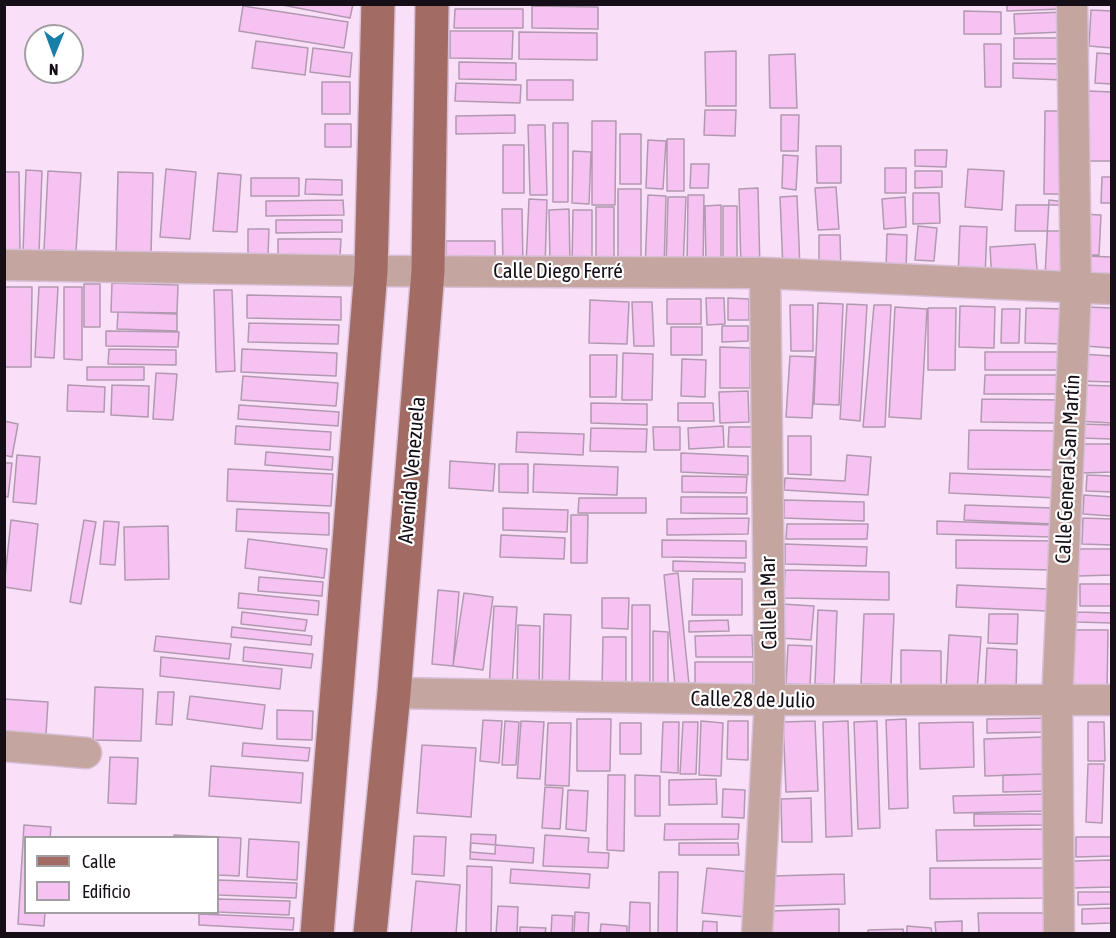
<!DOCTYPE html>
<meta charset="utf-8">
<style>
body{margin:0}
#map{position:relative;width:1116px;height:938px;overflow:hidden;background:#fadff8;font-family:"Asap Condensed",sans-serif}
canvas{display:block}
.frame{position:absolute;inset:0;border:6px solid #160e16;pointer-events:none}
.legend{position:absolute;left:24px;top:836px;width:195px;height:78px;box-sizing:border-box;background:#fff;border:2px solid #a29fa2;margin:0;padding:8px 10px;list-style:none;font-size:18px;color:#160e16}
.legend li{display:flex;align-items:center;gap:12px;height:30px}
.legend b{width:30px;border:2px solid #a29fa2}
.north{position:absolute;left:24px;top:24px;width:60px;height:60px;box-sizing:border-box;background:#fff;border:2px solid #a29fa2;border-radius:50%;rotate:181deg;font-size:16px;font-weight:700;line-height:24px;text-align:center;color:#160e16}
.north::after{content:'';display:block;margin:auto;width:21px;height:27px;background:#197fa9;clip-path:polygon(50% 0,100% 100%,50% 72%,0 100%)}
</style>
<div id="map">
<canvas width="1116" height="938"></canvas>
<div class="frame"></div>
<ul class="legend">
<li><b style="height:8px;background:#a26b63"></b>Calle</li>
<li><b style="height:16px;background:#f5c2f2"></b>Edificio</li>
</ul>
<div class="north">N</div>
</div>
<script>
const g = document.querySelector('canvas').getContext('2d');
g.lineJoin = 'round';
function fill(path, color) { g.fillStyle = color; g.fill(path, 'evenodd'); }
const toPath = rows => new Path2D(rows.map(r => 'M' + r).join(''));
function trace(path, color, width, dash) { g.strokeStyle = color; g.lineWidth = width; g.lineCap = dash ? 'butt' : 'round'; g.setLineDash(dash || []); g.stroke(path); }
function drawText(font, color, halo, rows, align = 'center') {
  g.font = font + ' "Asap Condensed",sans-serif'; g.lineWidth = 4.5; g.setLineDash([]); g.textBaseline = 'middle'; g.strokeStyle = halo; g.fillStyle = color; for (const [text, x, y, turn = 0] of rows) {
    g.save(); g.translate(x, y); g.rotate((+turn || 0) * Math.PI / 180); g.textAlign = isNaN(turn) ? turn : align; if (halo) g.strokeText(text, 0, 0); g.fillText(text, 0, 0); g.restore();
  }
}
const building = toPath([
 [277,4,353,4,350,18,277,4],
 [1007,4,1062,4,1062,9,1007,11,1007,4],
 [243,6,348,22,344,48,239,31,243,6],
 [532,6,598,7,598,29,532,28,532,6],
 [455,9,523,9,523,28,454,28,455,9],
 [1091,10,1112,11,1112,48,1089,46,1091,10],
 [964,11,1001,12,1001,34,964,34,964,11],
 [1063,12,1063,32,1015,34,1014,14,1063,12],
 [450,31,513,31,512,59,450,58,450,31],
 [519,32,597,33,597,60,519,59,519,32],
 [1014,38,1064,38,1064,59,1014,59,1014,38],
 [256,41,308,48,305,75,252,68,256,41],
 [984,44,1001,44,1001,87,985,87,984,44],
 [313,48,352,53,350,77,310,72,313,48],
 [736,51,736,106,706,106,705,52,736,51],
 [1097,53,1112,54,1112,84,1095,83,1097,53],
 [795,54,797,108,770,108,769,55,795,54],
 [459,62,516,63,516,80,459,79,459,62],
 [1013,63,1064,64,1063,80,1013,78,1013,63],
 [527,80,573,80,573,100,527,100,527,80],
 [322,82,350,82,350,114,322,114,322,82],
 [456,83,521,85,520,103,455,101,456,83],
 [1088,91,1112,92,1112,161,1086,161,1088,91],
 [705,110,736,110,735,136,704,135,705,110],
 [1045,111,1067,111,1066,194,1044,194,1045,111],
 [515,115,515,133,456,134,456,116,515,115],
 [781,115,799,115,798,151,781,151,781,115],
 [592,121,616,121,615,205,592,205,592,121],
 [553,123,568,123,568,202,553,202,553,123],
 [325,124,351,124,351,147,325,147,325,124],
 [528,125,545,125,547,195,530,195,528,125],
 [620,134,641,134,641,184,620,184,620,134],
 [667,139,684,139,684,191,667,191,667,139],
 [648,140,666,141,663,189,646,188,648,140],
 [503,145,524,145,524,193,503,193,503,145],
 [816,146,841,146,841,183,817,183,816,146],
 [915,150,947,150,946,167,915,166,915,150],
 [573,151,591,152,589,204,572,203,573,151],
 [783,155,798,156,796,190,782,188,783,155],
 [691,164,709,164,708,188,690,188,691,164],
 [885,168,906,168,906,193,885,193,885,168],
 [166,169,196,172,190,239,160,237,166,169],
 [968,169,1004,171,1002,210,965,207,968,169],
 [26,170,42,171,39,253,23,252,26,170],
 [48,171,81,173,76,251,44,250,48,171],
 [915,171,942,171,942,187,915,188,915,171],
 [4,172,19,172,20,251,4,251,4,172],
 [118,172,153,173,151,256,116,255,118,172],
 [218,173,241,175,237,232,213,231,218,173],
 [1102,177,1112,177,1112,203,1101,203,1102,177],
 [251,178,299,178,299,196,251,196,251,178],
 [306,179,342,180,342,195,305,194,306,179],
 [836,187,839,229,818,230,815,188,836,187],
 [758,188,760,269,741,270,739,189,758,188],
 [618,189,641,189,641,270,618,270,618,189],
 [913,193,939,193,940,223,913,224,913,193],
 [648,195,666,196,664,269,645,268,648,195],
 [688,195,704,195,703,269,687,269,688,195],
 [797,196,800,268,783,269,780,197,797,196],
 [668,197,686,197,683,269,666,269,668,197],
 [905,197,906,227,884,229,882,199,905,197],
 [529,199,547,200,545,267,526,266,529,199],
 [343,200,344,215,266,216,266,201,343,200],
 [1049,200,1065,202,1061,278,1045,276,1049,200],
 [721,205,721,267,706,267,705,206,721,205],
 [1016,205,1064,205,1064,231,1015,231,1016,205],
 [723,206,737,206,737,268,723,268,723,206],
 [596,207,614,207,614,267,596,267,596,207],
 [502,209,522,209,523,267,503,267,502,209],
 [569,209,570,265,550,266,549,210,569,209],
 [573,210,592,210,592,266,572,266,573,210],
 [1082,214,1101,215,1099,255,1082,255,1082,214],
 [276,220,342,220,342,232,276,233,276,220],
 [918,226,937,228,934,261,915,260,918,226],
 [960,226,987,227,985,279,958,278,960,226],
 [248,229,269,229,268,255,248,255,248,229],
 [887,234,907,235,906,272,886,272,887,234],
 [819,235,840,235,841,273,819,273,819,235],
 [278,239,341,239,340,256,278,255,278,239],
 [446,241,495,241,495,268,446,268,446,241],
 [1035,244,1038,281,992,283,990,247,1035,244],
 [1086,256,1111,257,1111,279,1086,279,1086,256],
 [112,283,178,285,177,313,111,312,112,283],
 [84,284,100,284,100,327,84,327,84,284],
 [4,287,32,287,31,367,4,367,4,287],
 [39,287,58,287,54,358,35,357,39,287],
 [64,287,82,287,82,360,64,359,64,287],
 [214,290,232,290,235,371,216,372,214,290],
 [247,295,341,297,341,320,247,318,247,295],
 [706,298,724,298,725,324,707,325,706,298],
 [728,298,749,299,749,320,728,320,728,298],
 [667,299,701,299,701,324,667,324,667,299],
 [590,300,629,302,627,344,589,343,590,300],
 [632,302,652,302,654,346,634,346,632,302],
 [818,303,843,304,839,405,814,404,818,303],
 [847,304,867,305,860,421,840,419,847,304],
 [790,305,813,305,813,351,791,351,790,305],
 [874,305,891,305,885,427,863,427,874,305],
 [960,306,995,307,994,348,959,347,960,306],
 [895,307,927,309,921,419,889,417,895,307],
 [1087,307,1112,308,1112,348,1085,346,1087,307],
 [928,308,956,308,955,370,928,370,928,308],
 [1026,308,1065,309,1063,344,1025,343,1026,308],
 [1002,309,1020,309,1019,343,1001,343,1002,309],
 [118,312,177,314,177,331,117,329,118,312],
 [249,323,339,325,338,344,248,342,249,323],
 [722,326,748,326,748,341,722,342,722,326],
 [671,327,702,327,702,355,671,355,671,327],
 [106,331,179,332,178,347,106,346,106,331],
 [720,347,750,348,750,388,720,388,720,347],
 [109,349,176,350,176,365,108,364,109,349],
 [242,349,337,353,336,376,241,372,242,349],
 [985,352,1060,352,1060,370,985,370,985,352],
 [623,353,653,354,652,400,622,400,623,353],
 [1081,354,1112,356,1112,382,1080,381,1081,354],
 [590,355,617,355,616,397,590,397,590,355],
 [790,356,815,357,812,418,786,417,790,356],
 [682,359,706,360,705,397,681,396,682,359],
 [87,367,144,367,144,380,87,380,87,367],
 [156,373,177,374,173,420,153,419,156,373],
 [985,375,1060,375,1060,394,984,394,985,375],
 [243,376,338,383,336,406,241,400,243,376],
 [68,385,105,387,104,412,67,411,68,385],
 [112,385,149,386,148,417,111,415,112,385],
 [1079,385,1112,386,1112,423,1077,421,1079,385],
 [748,391,749,422,720,423,719,392,748,391],
 [982,399,1061,400,1061,423,981,422,982,399],
 [591,403,647,404,647,425,591,423,591,403],
 [678,403,713,403,714,421,678,421,678,403],
 [239,405,339,412,338,426,238,419,239,405],
 [4,421,18,424,12,457,4,455,4,421],
 [1082,424,1112,425,1112,439,1081,438,1082,424],
 [236,426,331,432,330,450,235,444,236,426],
 [723,426,724,447,689,449,688,428,723,426],
 [653,427,680,427,680,450,654,450,653,427],
 [729,427,752,427,752,447,728,447,729,427],
 [591,428,647,429,646,452,590,451,591,428],
 [969,430,1059,431,1058,470,968,469,969,430],
 [517,432,584,434,583,455,516,452,517,432],
 [788,436,811,436,811,475,788,474,788,436],
 [1082,444,1112,444,1112,472,1083,473,1082,444],
 [266,452,333,457,332,470,265,465,266,452],
 [681,453,748,456,748,475,681,472,681,453],
 [17,455,40,457,36,504,13,502,17,455],
 [847,455,871,457,868,495,784,490,785,478,845,481,847,455],
 [450,461,495,464,493,491,449,488,450,461],
 [4,463,12,463,8,497,4,496,4,463],
 [499,464,528,464,528,493,499,492,499,464],
 [534,464,618,467,617,495,533,492,534,464],
 [228,469,333,474,331,506,227,501,228,469],
 [950,473,1057,477,1057,498,949,493,950,473],
 [1087,475,1112,476,1112,492,1086,491,1087,475],
 [682,476,747,477,746,493,682,492,682,476],
 [1084,495,1112,497,1112,516,1083,514,1084,495],
 [681,497,747,497,747,514,681,513,681,497],
 [579,498,646,498,646,513,578,513,579,498],
 [784,500,864,502,864,521,784,518,784,500],
 [965,505,1053,508,1052,524,964,520,965,505],
 [503,508,568,510,567,532,503,530,503,508],
 [237,509,329,513,329,535,236,531,237,509],
 [571,515,588,515,587,563,571,563,571,515],
 [749,518,748,534,667,535,667,519,749,518],
 [1083,518,1112,519,1112,545,1082,544,1083,518],
 [11,520,38,524,31,591,4,587,11,520],
 [84,520,96,522,81,604,70,602,84,520],
 [104,521,119,522,115,565,100,564,104,521],
 [937,521,1053,525,1053,537,937,534,937,521],
 [787,524,868,524,867,539,786,539,787,524],
 [168,526,169,579,125,580,124,527,168,526],
 [501,535,565,538,564,559,500,557,501,535],
 [248,539,327,549,324,578,245,568,248,539],
 [662,540,746,541,746,558,662,557,662,540],
 [956,540,1056,541,1055,570,956,568,956,540],
 [785,544,867,547,866,566,785,564,785,544],
 [1078,549,1112,549,1112,575,1078,576,1078,549],
 [673,561,745,563,745,572,673,571,673,561],
 [785,570,889,572,889,600,784,598,785,570],
 [678,573,689,684,675,685,664,575,678,573],
 [259,577,323,582,322,596,258,591,259,577],
 [693,579,742,579,742,615,692,615,693,579],
 [1080,584,1112,584,1112,606,1080,606,1080,584],
 [957,585,1048,589,1047,611,956,607,957,585],
 [438,590,459,592,453,666,432,664,438,590],
 [239,593,319,601,318,615,238,608,239,593],
 [464,593,493,597,483,670,453,666,464,593],
 [602,598,629,598,628,629,602,628,602,598],
 [782,604,814,606,811,640,781,638,782,604],
 [632,605,650,605,650,688,632,688,632,605],
 [494,606,517,607,512,689,489,688,494,606],
 [818,610,837,611,834,685,815,684,818,610],
 [242,612,307,620,305,631,241,624,242,612],
 [1077,612,1112,613,1112,623,1076,622,1077,612],
 [544,614,571,615,569,692,542,691,544,614],
 [864,614,894,614,891,685,861,684,864,614],
 [989,614,1018,614,1017,644,988,643,989,614],
 [728,620,729,631,689,632,689,621,728,620],
 [518,625,540,626,539,691,517,691,518,625],
 [232,627,312,636,311,645,231,637,232,627],
 [1071,630,1108,630,1107,692,1069,691,1071,630],
 [653,631,668,632,668,688,653,688,653,631],
 [752,635,753,657,696,657,695,636,752,635],
 [949,635,981,637,977,692,946,691,949,635],
 [156,636,231,644,229,659,154,651,156,636],
 [603,637,626,637,626,689,602,689,603,637],
 [788,645,812,646,810,685,786,684,788,645],
 [244,647,313,654,311,668,243,661,244,647],
 [987,648,1017,650,1016,690,985,689,987,648],
 [901,650,941,651,941,690,901,689,901,650],
 [161,657,282,669,280,689,160,676,161,657],
 [695,662,753,662,753,687,695,687,695,662],
 [95,687,143,689,141,741,93,740,95,687],
 [158,692,174,692,172,725,156,724,158,692],
 [190,696,265,705,262,729,187,719,190,696],
 [4,699,48,702,46,734,4,731,4,699],
 [277,710,313,711,312,740,277,739,277,710],
 [1047,718,1047,732,987,733,987,719,1047,718],
 [577,719,611,719,610,771,577,771,577,719],
 [906,719,908,808,889,809,886,720,906,719],
 [483,720,502,721,499,763,480,761,483,720],
 [505,721,519,722,516,765,502,765,505,721],
 [521,721,544,722,540,779,517,778,521,721],
 [701,721,723,723,721,776,699,775,701,721],
 [728,721,748,721,748,760,727,759,728,721],
 [815,721,818,791,786,792,783,722,815,721],
 [848,721,852,836,826,837,823,722,848,721],
 [877,721,880,828,858,829,854,722,877,721],
 [663,722,679,722,678,773,661,772,663,722],
 [683,722,698,722,696,774,680,774,683,722],
 [973,722,974,767,920,769,919,723,973,722],
 [1088,722,1104,722,1105,761,1088,761,1088,722],
 [548,723,571,723,569,786,545,785,548,723],
 [620,723,641,723,641,754,620,754,620,723],
 [1044,737,1044,774,985,776,984,739,1044,737],
 [243,743,310,748,308,761,242,756,243,743],
 [422,745,476,748,471,817,417,813,422,745],
 [110,757,138,758,136,804,108,803,110,757],
 [1088,764,1104,764,1102,823,1086,822,1088,764],
 [211,766,303,773,301,803,209,796,211,766],
 [1050,774,1051,791,1003,792,1003,775,1050,774],
 [608,775,625,775,624,851,607,850,608,775],
 [635,775,660,776,660,816,635,816,635,775],
 [716,779,717,804,669,805,669,780,716,779],
 [545,787,563,788,560,829,542,828,545,787],
 [723,789,745,790,744,818,722,817,723,789],
 [568,790,588,791,586,831,566,829,568,790],
 [1048,794,1048,811,954,813,953,796,1048,794],
 [811,798,812,842,782,842,781,799,811,798],
 [974,814,1049,814,1049,825,974,826,974,814],
 [665,824,739,824,738,839,664,840,665,824],
 [24,825,51,827,50,838,26,838,26,912,45,912,44,926,18,924,24,825],
 [1046,829,1047,859,937,861,936,830,1046,829],
 [471,834,496,835,495,854,470,852,471,834],
 [174,835,241,838,239,876,218,875,218,838,174,838,174,835],
 [545,835,589,838,588,852,609,853,608,868,543,866,545,835],
 [414,836,446,837,444,876,412,874,414,836],
 [1076,837,1112,837,1112,856,1076,857,1076,837],
 [249,839,299,842,297,880,247,877,249,839],
 [471,843,534,848,533,863,470,859,471,843],
 [679,843,738,843,739,855,679,855,679,843],
 [1112,860,1112,887,1073,888,1073,861,1112,860],
 [467,866,492,867,491,934,466,934,467,866],
 [707,868,750,872,746,917,702,913,707,868],
 [930,868,1048,868,1048,898,930,899,930,868],
 [511,869,590,874,589,888,510,883,511,869],
 [659,872,678,872,677,934,658,934,659,872],
 [844,874,845,904,773,906,772,876,844,874],
 [218,880,297,883,296,898,218,895,218,880],
 [416,881,460,885,456,934,411,934,416,881],
 [1078,892,1112,892,1112,904,1078,905,1078,892],
 [218,899,290,901,289,915,218,912,218,899],
 [630,902,650,903,650,934,629,934,630,902],
 [498,906,518,907,517,934,496,934,498,906],
 [1112,908,1112,923,1082,924,1082,909,1112,908],
 [839,909,839,934,772,934,772,911,839,909],
 [575,912,589,913,588,934,574,934,575,912],
 [978,913,1046,913,1046,934,979,934,978,913],
 [199,914,294,918,293,930,199,925,199,914],
 [552,915,573,916,572,934,551,934,552,915],
 [703,921,717,922,717,934,702,934,703,921],
 [962,921,962,934,936,934,935,922,962,921],
 [601,924,627,926,627,934,600,934,601,924],
 [907,926,931,928,932,934,907,934,907,926],
 [520,927,546,928,545,934,520,934,520,927],
 [903,929,904,934,868,934,868,930,903,929]
]);
fill(building, '#f5c2f2');
trace(building, '#b199b0', 1.5);
const minor = toPath([
 [4,265,371,271,765,273,1112,289],
 [394,693,770,700,1112,700],
 [4,746,86,753],
 [757,934,770,700,765,273],
 [1059,934,1057,702,1076,288,1072,4]
]);
const major = toPath([
 [317,934,371,271,378,4],
 [370,934,394,693,428,271,432,4]
]);
trace(minor, '#d6bed4', 33);
trace(major, '#d6bed4', 36);
trace(minor, '#c5a5a0', 30);
trace(major, '#a26b63', 33);
drawText('21px', '#160e16', '#fff', [
 ["Calle Diego Ferré",558,271],
 ["Calle General San Martín",1068,469,-87],
 ["Avenida Venezuela",412,470,-85],
 ["Calle La Mar",769,603,-91],
 ["Calle 28 de Julio",753,700,1]
]);
</script>
